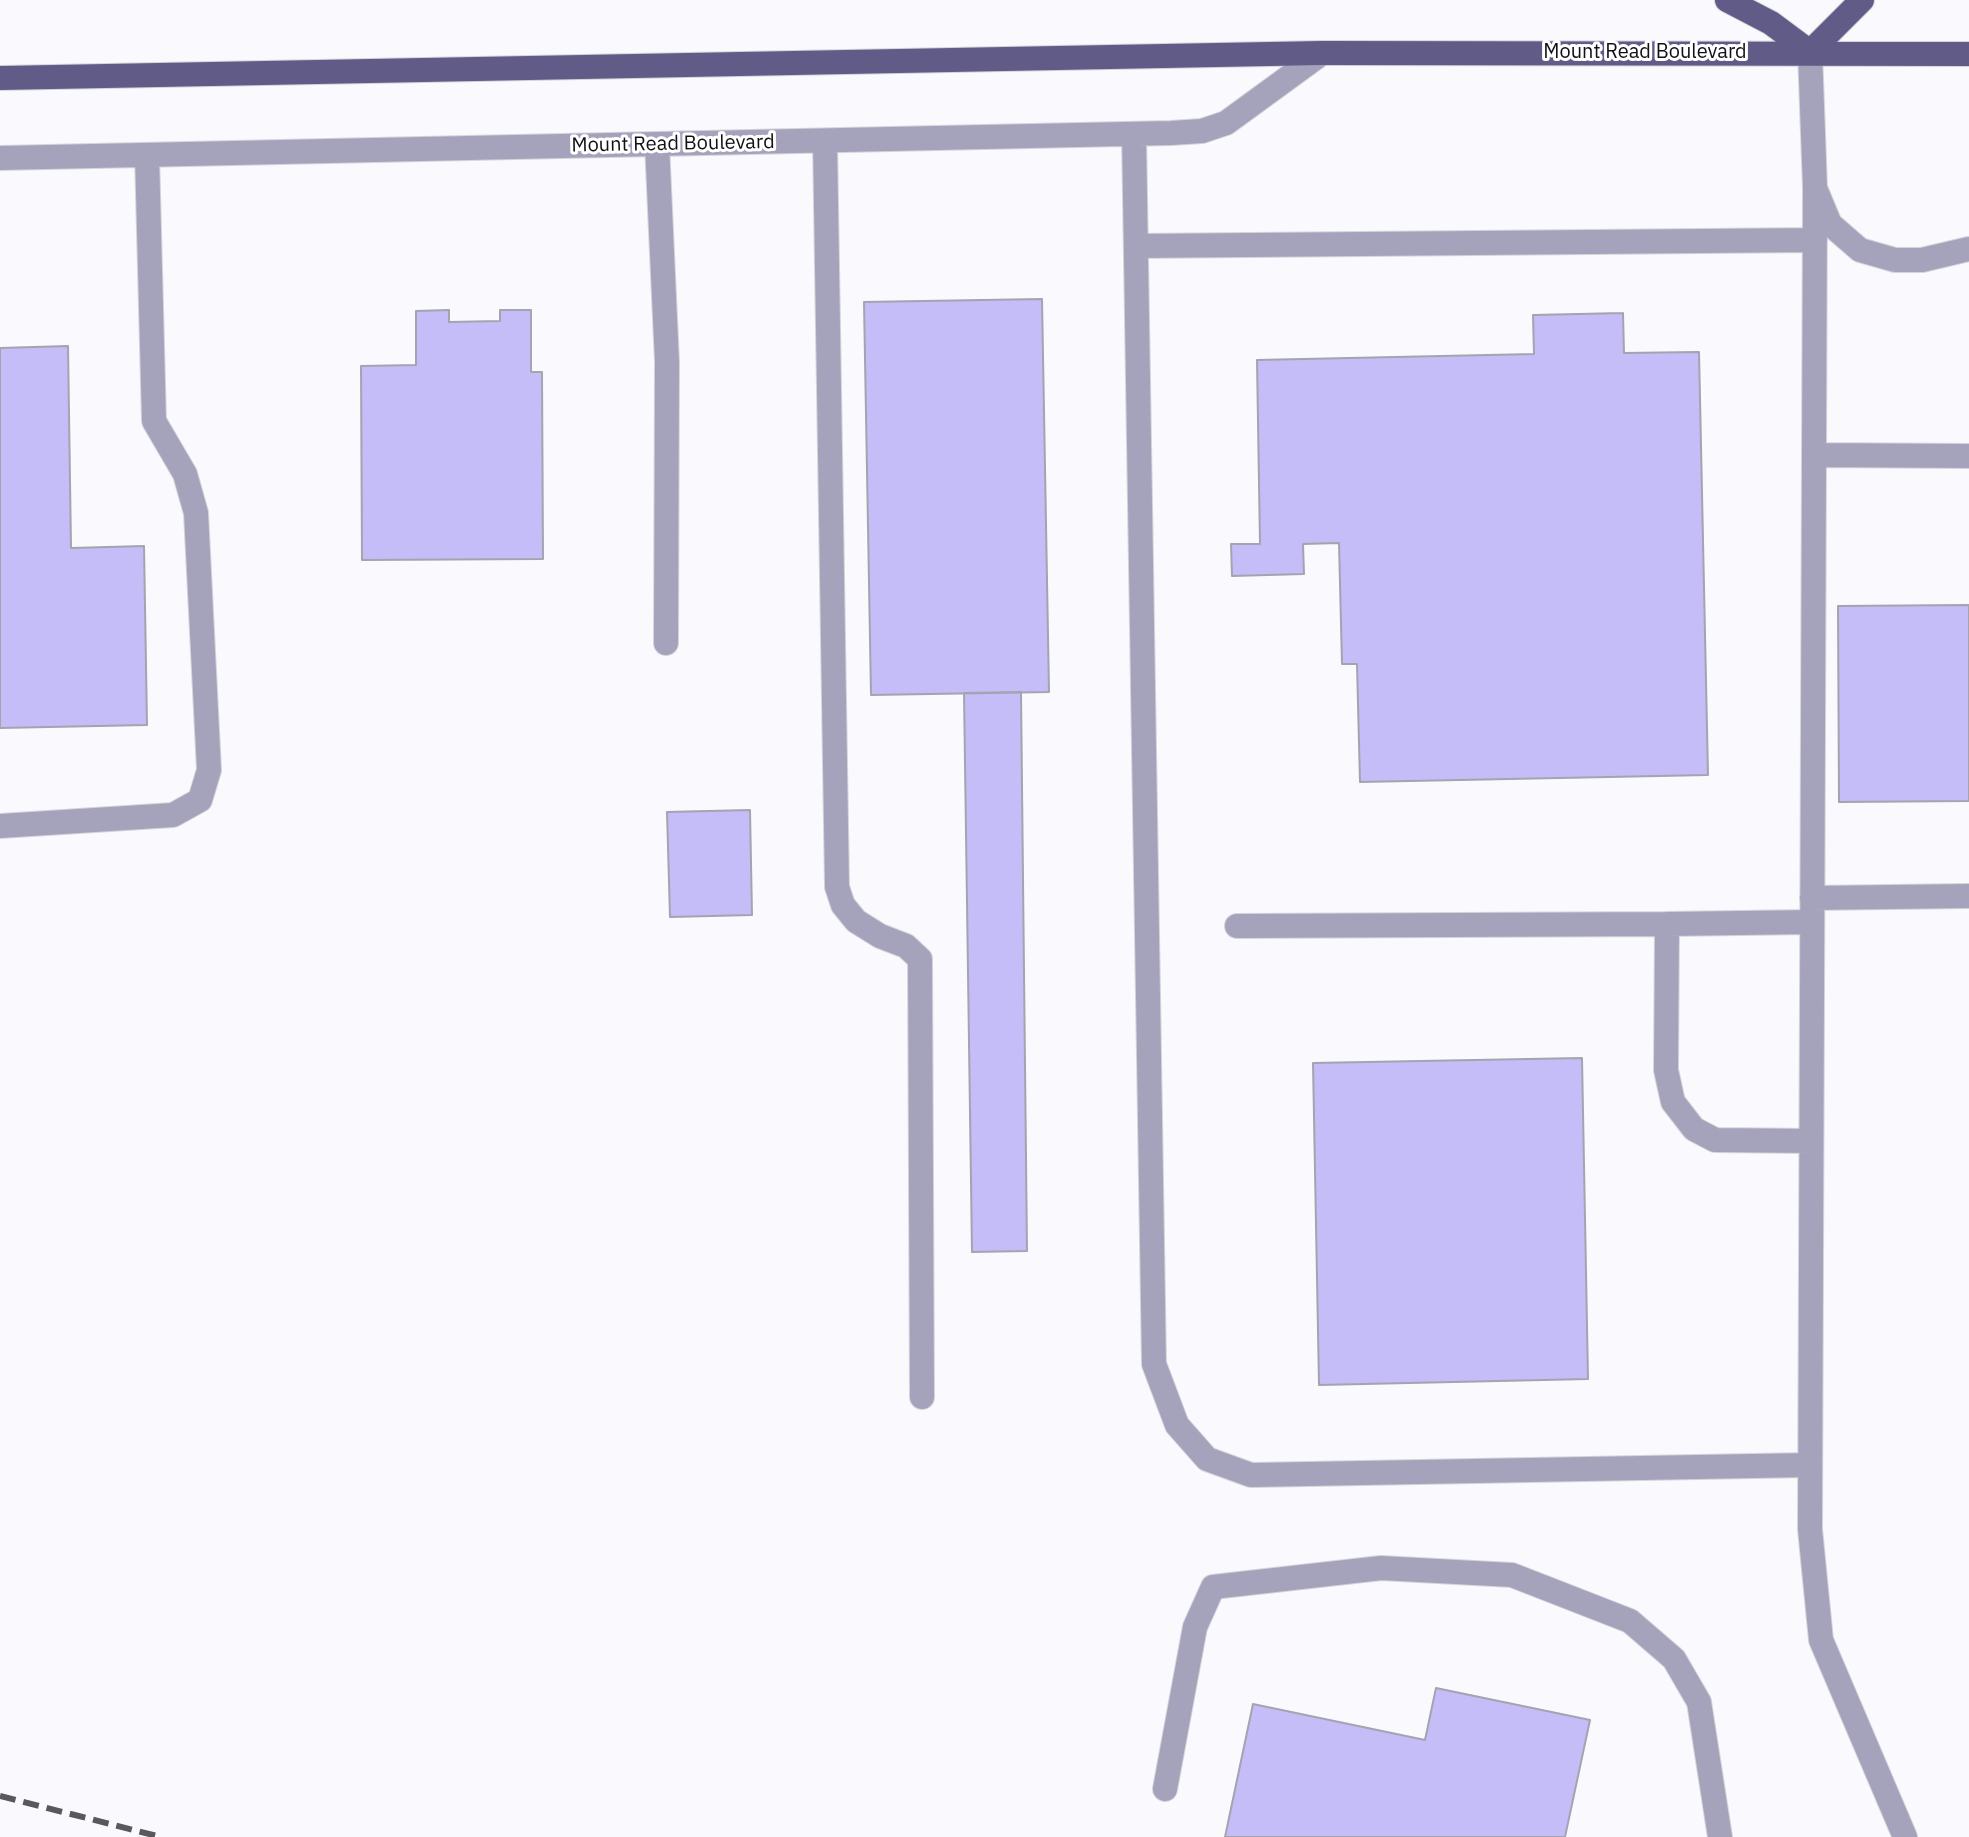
<!DOCTYPE html>
<style>
body{margin:0}
canvas{display:block;background:#faf9fe}
</style>
<canvas width="1969" height="1837"></canvas>
<script>
const g = document.querySelector('canvas').getContext('2d');
g.lineJoin = 'round';
function fill(path, color) { g.fillStyle = color; g.fill(path, 'evenodd'); }
const toPath = rows => new Path2D(rows.map(r => 'M' + r).join(''));
function trace(path, color, width, dash) { g.strokeStyle = color; g.lineWidth = width; g.lineCap = dash ? 'butt' : 'round'; g.setLineDash(dash || []); g.stroke(path); }
function drawText(font, color, halo, rows, align = 'center') {
  g.font = font + ' "IBM Plex Sans",sans-serif'; g.lineWidth = 6; g.setLineDash([]); g.textBaseline = 'middle'; g.strokeStyle = halo; g.fillStyle = color; for (const [text, x, y, turn = 0] of rows) {
    g.save(); g.translate(x, y); g.rotate((+turn || 0) * Math.PI / 180); g.textAlign = isNaN(turn) ? turn : align; if (halo) g.strokeText(text, 0, 0); g.fillText(text, 0, 0); g.restore();
  }
}
const building = toPath([
 [1042,299,1049,692,871,695,864,302,1042,299],
 [449,310,449,322,500,321,500,310,531,310,531,372,542,372,543,559,362,560,361,366,416,365,416,311,449,310],
 [1623,313,1624,353,1699,352,1708,775,1360,782,1357,664,1342,664,1339,543,1303,544,1304,574,1232,576,1231,544,1260,544,1257,360,1534,354,1533,315,1623,313],
 [68,346,71,548,144,546,147,725,0,728,0,348,68,346],
 [1969,605,1969,801,1839,802,1838,606,1969,605],
 [1021,692,1027,1251,972,1252,964,693,1021,692],
 [750,810,752,915,670,917,667,812,750,810],
 [1582,1058,1588,1379,1319,1385,1313,1063,1582,1058],
 [1436,1688,1590,1720,1565,1837,1225,1837,1253,1704,1425,1740,1436,1688]
]);
fill(building, '#c4bdf7');
trace(building, '#a4a3af', 2);
const minor = toPath([
 [1810,52,1815,188,1830,224,1860,250,1895,260,1922,260,1969,249],
 [1134,134,1154,1364,1177,1425,1207,1459,1251,1475,1809,1465],
 [825,141,837,887,843,905,856,921,880,936,906,946,920,959,922,1397],
 [657,144,667,362,666,643],
 [0,158,1171,133,1202,131,1226,123,1322,53],
 [1815,188,1810,1529,1821,1640,1905,1837],
 [1136,246,1815,240],
 [1814,455,1969,456],
 [0,826,173,815,200,800,209,770,196,513,185,474,154,421,147,155],
 [1812,898,1969,896],
 [1237,926,1667,924],
 [1811,1141,1715,1140,1694,1129,1673,1102,1666,1070,1667,924,1812,922],
 [1165,1789,1195,1627,1213,1587,1381,1568,1512,1575,1630,1621,1674,1659,1699,1702,1720,1837]
]);
const major = toPath([
 [1727,0,1771,23,1810,52],
 [1810,52,1862,0],
 [0,78,1322,53,1969,54]
]);
trace(minor, '#d5d4d9', 26);
trace(major, '#d5d4d9', 26);
trace(minor, '#a5a3bc', 24);
trace(major, '#615b87', 24);
trace(toPath([
 [0,1796,161,1837]
]), '#59585d', 6, [16, 8]);
drawText('20px', '#111015', '#fff', [
 ["Mount Read Boulevard",1645,52],
 ["Mount Read Boulevard",673,144,-1]
]);
</script>
